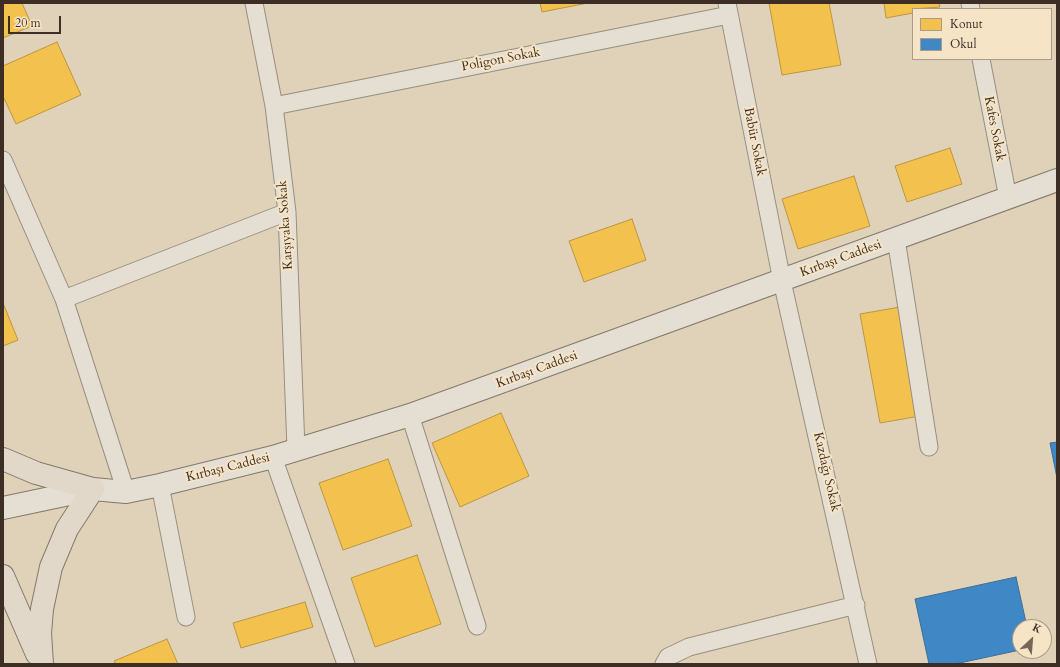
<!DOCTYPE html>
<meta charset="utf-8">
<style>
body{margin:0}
#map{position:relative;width:1060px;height:667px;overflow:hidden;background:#e0d2b8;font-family:Cardo,serif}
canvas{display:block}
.frame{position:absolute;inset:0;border:4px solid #3c2e25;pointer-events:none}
.legend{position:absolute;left:912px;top:8px;width:140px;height:52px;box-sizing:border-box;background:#f6e4c6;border:1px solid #ac9b86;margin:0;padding:5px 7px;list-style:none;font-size:12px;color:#3c2e25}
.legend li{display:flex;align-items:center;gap:8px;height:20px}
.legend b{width:20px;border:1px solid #ac9b86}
.north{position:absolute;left:1012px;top:619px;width:40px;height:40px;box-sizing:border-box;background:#f6e4c6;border:1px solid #ac9b86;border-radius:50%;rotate:26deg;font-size:11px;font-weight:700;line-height:16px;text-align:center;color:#3c2e25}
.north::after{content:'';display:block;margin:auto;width:14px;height:18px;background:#756758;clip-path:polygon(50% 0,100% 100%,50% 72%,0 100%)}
.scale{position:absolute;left:8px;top:16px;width:53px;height:18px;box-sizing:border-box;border:2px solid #3c2e25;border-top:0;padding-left:5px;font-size:12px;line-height:14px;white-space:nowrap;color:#3c2e25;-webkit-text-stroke:3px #f6e4c6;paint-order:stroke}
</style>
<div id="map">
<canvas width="1060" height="667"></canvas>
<div class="frame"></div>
<ul class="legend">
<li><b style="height:11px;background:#f2c14e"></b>Konut</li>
<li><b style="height:11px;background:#3f88c5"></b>Okul</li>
</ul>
<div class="north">K</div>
<div class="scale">20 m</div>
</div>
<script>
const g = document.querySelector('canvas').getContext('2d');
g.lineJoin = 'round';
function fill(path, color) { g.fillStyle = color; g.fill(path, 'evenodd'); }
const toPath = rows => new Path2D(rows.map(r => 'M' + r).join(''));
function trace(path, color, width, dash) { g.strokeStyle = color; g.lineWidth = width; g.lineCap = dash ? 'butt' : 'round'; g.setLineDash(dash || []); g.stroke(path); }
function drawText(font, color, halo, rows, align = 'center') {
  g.font = font + ' Cardo,serif'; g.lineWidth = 4; g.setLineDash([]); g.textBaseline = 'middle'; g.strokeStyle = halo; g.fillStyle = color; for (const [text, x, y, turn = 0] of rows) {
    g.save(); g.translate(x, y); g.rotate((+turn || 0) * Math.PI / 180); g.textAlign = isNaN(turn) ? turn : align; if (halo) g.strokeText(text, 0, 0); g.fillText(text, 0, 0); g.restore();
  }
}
const homes = toPath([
 [3,3,22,3,32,26,3,38,3,3],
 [540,3,588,3,542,12,540,3],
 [769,3,829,3,841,65,782,75,769,3],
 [884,3,939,3,940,7,913,9,913,13,886,18,884,3],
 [57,42,81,95,16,124,3,96,3,66,57,42],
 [950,148,962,184,907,202,895,166,950,148],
 [854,176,870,226,798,249,782,199,854,176],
 [632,219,646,260,584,282,569,241,632,219],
 [3,303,18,340,3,346,3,303],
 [900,307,920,416,880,423,860,314,900,307],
 [501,413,529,476,460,507,432,443,501,413],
 [388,459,412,526,343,550,319,483,388,459],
 [417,555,441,624,375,647,351,578,417,555],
 [305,602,313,627,241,648,233,623,305,602],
 [167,639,178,664,116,664,114,661,167,639]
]);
fill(homes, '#f2c14e');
trace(homes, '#bb9542', 1);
const schools = toPath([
 [1057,442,1057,478,1050,443,1057,442],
 [1016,577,1027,627,1020,627,1020,650,955,664,929,664,915,599,1016,577]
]);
fill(schools, '#3f88c5');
trace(schools, '#3e6d95', 1);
const street = toPath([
 [254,3,274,106,287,212,296,449],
 [727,3,782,281,868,664],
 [970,3,971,9],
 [981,59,1008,198],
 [274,106,729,15],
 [3,160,64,299,126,492],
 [896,239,929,447],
 [64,299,287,212],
 [410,415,477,626],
 [273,457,346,664],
 [160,485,186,617],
 [664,664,668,657,689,647,856,605]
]);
const secondary = toPath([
 [3,508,93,489,126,492,160,485,273,457,410,415,1057,180]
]);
const primary = toPath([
 [3,459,36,473,93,489,67,529,51,567,42,609,40,633,42,664],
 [3,576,37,654]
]);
trace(street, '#988f7f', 19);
trace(secondary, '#82796b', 24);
trace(primary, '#82796b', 24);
trace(street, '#e5ded2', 17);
trace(secondary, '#e5ded2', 22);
trace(primary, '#e1d8ca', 22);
drawText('13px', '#3c2e25', '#f6e4c6', [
 ["Poligon Sokak",501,60,-11],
 ["Kafes Sokak",994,129,79],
 ["Babür Sokak",754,142,79],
 ["Karşıyaka Sokak",286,225,-94],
 ["Kırbaşı Caddesi",841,259,-20],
 ["Kırbaşı Caddesi",537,370,-20],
 ["Kırbaşı Caddesi",228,468,-14],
 ["Kazdağı Sokak",826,472,77]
]);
</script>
